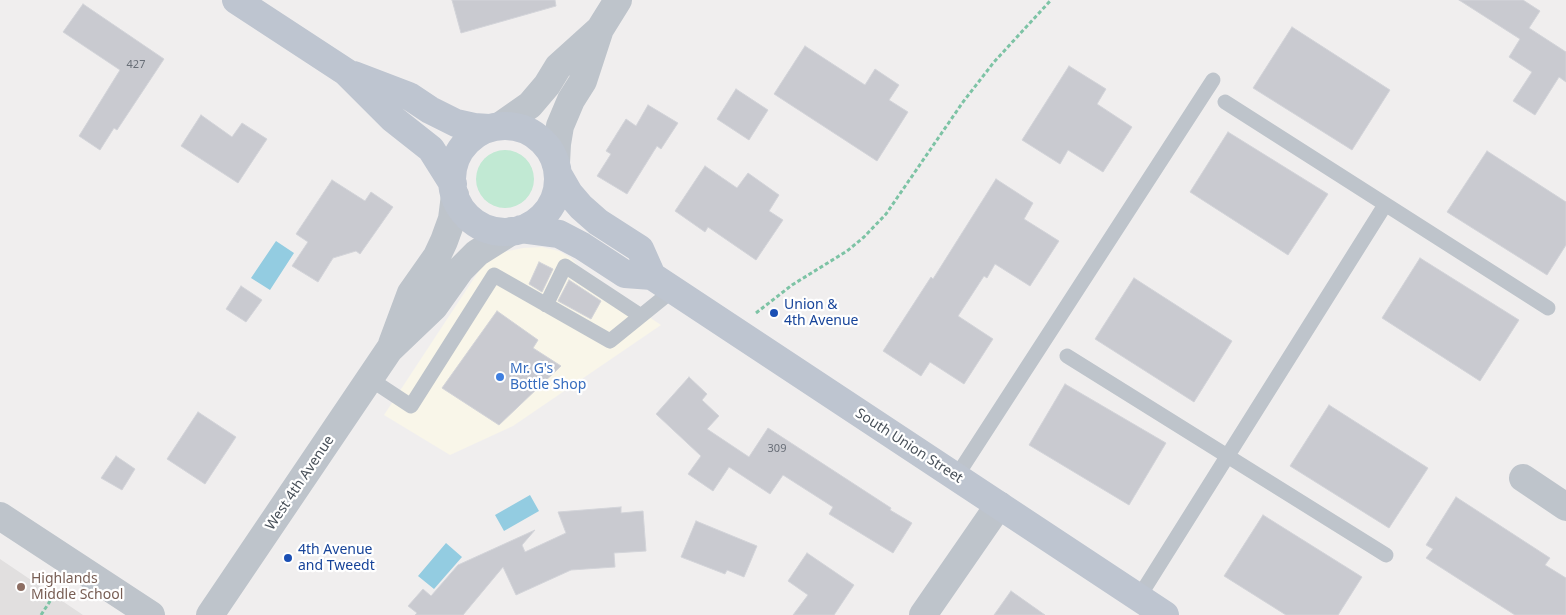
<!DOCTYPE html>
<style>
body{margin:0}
canvas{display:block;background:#f0eeee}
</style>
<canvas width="1566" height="615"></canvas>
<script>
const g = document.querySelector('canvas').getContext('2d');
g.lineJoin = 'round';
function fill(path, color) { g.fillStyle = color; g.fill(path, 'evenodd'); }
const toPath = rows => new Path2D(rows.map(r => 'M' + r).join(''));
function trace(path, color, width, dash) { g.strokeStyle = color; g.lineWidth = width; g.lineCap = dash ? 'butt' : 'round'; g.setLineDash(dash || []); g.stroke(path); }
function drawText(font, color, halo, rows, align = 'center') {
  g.font = font + ' "Noto Sans",sans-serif'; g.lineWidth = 4.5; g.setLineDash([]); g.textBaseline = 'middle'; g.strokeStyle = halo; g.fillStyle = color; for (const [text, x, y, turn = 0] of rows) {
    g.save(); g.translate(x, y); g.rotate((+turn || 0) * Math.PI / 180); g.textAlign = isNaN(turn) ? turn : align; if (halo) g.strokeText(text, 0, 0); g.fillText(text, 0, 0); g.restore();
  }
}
fill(toPath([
 [542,247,559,251,571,258,585,274,661,325,513,426,450,455,384,415,482,266,503,252,523,248]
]), '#f9f6e9');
fill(toPath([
 [0,559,83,615,0,615]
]), '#e1dfdf');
fill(toPath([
 '476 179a29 29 0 1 1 58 0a29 29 0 1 1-58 0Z'
]), '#c1e9d3');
fill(toPath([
 [276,241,294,253,270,290,251,278],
 [530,495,539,511,504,531,495,515],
 [446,543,462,557,434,589,418,576]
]), '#93cce1');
const building = toPath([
 [452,0,555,0,556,6,461,33,452,0],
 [1459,0,1523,0,1540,11,1529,28,1566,52,1566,82,1559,77,1535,115,1513,101,1532,72,1509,57,1520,39,1459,0],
 [83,4,164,59,117,130,114,128,100,150,79,136,120,70,63,32,83,4],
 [1292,27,1390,90,1352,150,1253,88,1292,27],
 [805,46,865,85,875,69,899,85,889,100,908,112,877,161,774,94,805,46],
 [1069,66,1106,89,1097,104,1132,127,1103,172,1068,150,1060,164,1022,140,1069,66],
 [736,89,768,110,749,140,717,119,736,89],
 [648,105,678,123,661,149,657,146,627,194,597,176,611,154,606,151,626,119,636,126,648,105],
 [201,115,232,137,242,123,267,139,238,183,181,146,201,115],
 [1228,132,1328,194,1288,255,1190,192,1228,132],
 [1487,151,1566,202,1566,245,1547,275,1447,212,1487,151],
 [705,166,737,188,748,173,779,195,769,211,783,220,756,260,708,227,705,232,675,211,705,166],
 [996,179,1033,203,1024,219,1059,241,1030,286,995,264,987,278,984,276,958,316,993,339,964,384,930,362,921,376,883,351,931,277,933,279,996,179],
 [332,180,365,201,371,192,393,207,360,254,356,251,333,258,318,282,292,266,308,242,296,234,332,180],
 [1420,258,1519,320,1480,381,1382,318,1420,258],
 [539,262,553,269,542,292,529,284,539,262],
 [1134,278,1232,341,1194,402,1095,339,1134,278],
 [569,280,601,301,591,319,558,301,569,280],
 [241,286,262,300,246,322,226,309,241,286],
 [497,311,538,340,533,348,561,366,499,425,442,388,497,311],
 [689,377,707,394,702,400,719,416,707,429,749,457,768,428,891,508,890,510,912,523,893,553,829,514,833,507,783,475,770,494,729,467,713,491,688,474,701,456,656,414,689,377],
 [1065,384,1166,443,1129,505,1029,445,1065,384],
 [1329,405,1428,468,1389,528,1290,466,1329,405],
 [198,412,236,437,205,484,167,459,198,412],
 [116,456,135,469,122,490,101,478,116,456],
 [1456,497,1550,558,1545,565,1566,578,1566,615,1515,615,1426,558,1433,549,1426,545,1456,497],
 [621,507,621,513,643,511,646,551,614,553,615,567,571,570,516,595,503,567,463,615,415,615,417,613,408,606,423,589,431,596,458,565,535,530,522,545,525,552,566,533,558,512,621,507],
 [1263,515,1362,577,1338,615,1286,615,1224,576,1263,515],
 [696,521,757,546,744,577,727,570,725,574,681,557,696,521],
 [807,553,854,585,834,615,793,615,808,595,788,581,807,553],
 [1011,591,1045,615,994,615,1011,591]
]);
fill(building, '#c9cad0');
trace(building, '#d3d4d9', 1);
trace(toPath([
 [756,313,792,285,847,251,864,237,886,214,963,102,994,62,1051,0],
 [41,615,54,595]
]), '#7dc3a5', 3, [4, 2.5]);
trace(toPath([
 [1225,102,1548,308],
 [546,305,565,266,641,316],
 [1067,356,1386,555],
 [370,379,411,406,494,275,610,341,673,290],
 [956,477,1213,80],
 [1139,597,1385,205]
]), '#bec4cb', 15);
trace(toPath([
 [1523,478,1566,507],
 [0,516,151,615],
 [923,615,999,505]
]), '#bec4cb', 28);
trace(toPath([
 [500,126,530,105,547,85,558,67,599,30],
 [556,163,557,144,560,126,571,100,583,81,600,29,618,0],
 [392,344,411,293,437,256,444,241,452,219,455,195],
 [210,615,389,350,434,307,461,269,477,253,512,231]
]), '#bec4cb', 28);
trace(toPath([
 [236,0,346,72,393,119,431,149,453,184],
 [354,75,409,96,430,110,456,123,474,127,489,128],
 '452 179a53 53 0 1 1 106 0a53 53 0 1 1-106 0Z',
 [558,174,569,193,581,207,598,222,640,249,652,276],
 [521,229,559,234,582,246,625,274,652,276,1165,615]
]), '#bec5d0', 28);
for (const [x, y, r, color] of [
 [774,313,5,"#1a4fb4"],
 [500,377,5,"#3f7fe0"],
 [288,558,5,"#1a4fb4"],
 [21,587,5,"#8d6e63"]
]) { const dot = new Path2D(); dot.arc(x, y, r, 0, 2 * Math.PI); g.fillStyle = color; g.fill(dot); trace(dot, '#fff', 2); }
drawText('11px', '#686e77', null, [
 ["427",136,65],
 ["309",777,449]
]);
drawText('14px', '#164399', '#fff', [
 ["Union &",784,305],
 ["4th Avenue",784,321],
 ["4th Avenue",298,550],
 ["and Tweedt",298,566]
], 'left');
drawText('14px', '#366cbe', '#fff', [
 ["Mr. G's",510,369],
 ["Bottle Shop",510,385]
], 'left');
drawText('14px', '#485059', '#fff', [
 ["South Union Street",909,446,33],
 ["West 4th Avenue",300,483,-56]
]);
drawText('14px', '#785e54', '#fff', [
 ["Highlands",31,579],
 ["Middle School",31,595]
], 'left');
</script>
